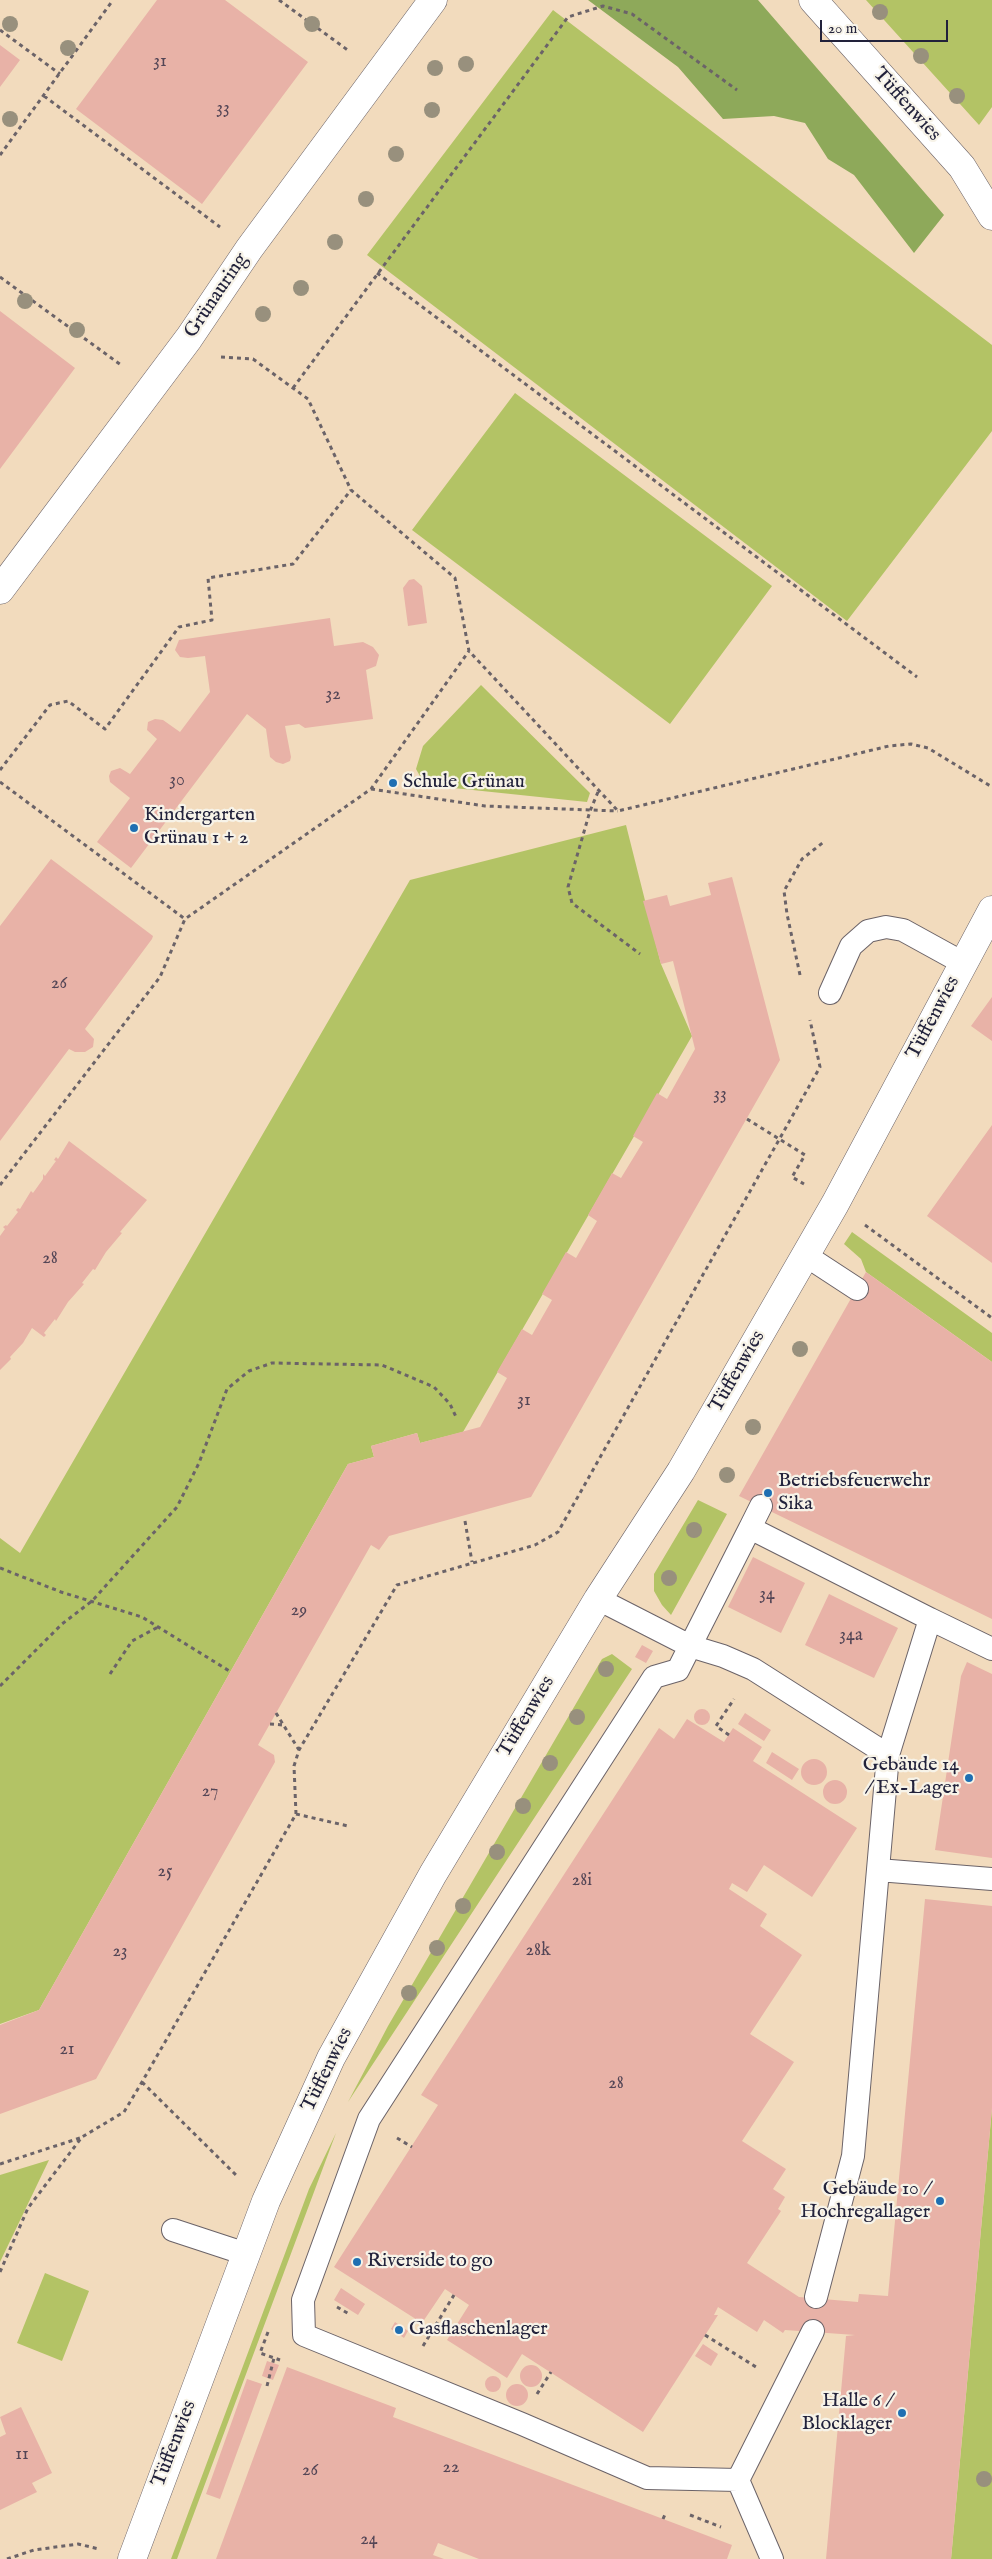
<!DOCTYPE html>
<meta charset="utf-8">
<style>
body{margin:0}
#map{position:relative;width:992px;height:2559px;overflow:hidden;background:#f2dbbd;font-family:"IM FELL English",serif}
canvas{display:block}
.scale{position:absolute;left:820px;top:20px;width:128px;height:22px;box-sizing:border-box;border:2px solid #22223b;border-top:0;padding-left:6px;font-size:15px;line-height:18px;white-space:nowrap;color:#22223b;-webkit-text-stroke:4px #f7f3e8;paint-order:stroke}
</style>
<div id="map">
<canvas width="992" height="2559"></canvas>
<div class="scale">20 m</div>
</div>
<script>
const g = document.querySelector('canvas').getContext('2d');
g.lineJoin = 'round';
function fill(path, color) { g.fillStyle = color; g.fill(path, 'evenodd'); }
const toPath = rows => new Path2D(rows.map(r => 'M' + r).join(''));
function trace(path, color, width, dash) { g.strokeStyle = color; g.lineWidth = width; g.lineCap = dash ? 'butt' : 'round'; g.setLineDash(dash || []); g.stroke(path); }
function drawText(font, color, halo, rows, align = 'center') {
  g.font = font + ' "IM FELL English",serif'; g.lineWidth = 4.5; g.setLineDash([]); g.textBaseline = 'middle'; g.strokeStyle = halo; g.fillStyle = color; for (const [text, x, y, turn = 0] of rows) {
    g.save(); g.translate(x, y); g.rotate((+turn || 0) * Math.PI / 180); g.textAlign = isNaN(turn) ? turn : align; if (halo) g.strokeText(text, 0, 0); g.fillText(text, 0, 0); g.restore();
  }
}
fill(toPath([
 [866,0,992,0,992,107,979,125],
 [553,10,992,345,992,431,847,621,367,255],
 [515,393,772,586,670,724,412,530],
 [481,685,590,793,587,802,425,785,416,769,423,746],
 [626,825,661,964,692,1036,463,1432,420,1443,417,1433,371,1446,374,1457,348,1464,39,2010,0,2024,0,1538,20,1553,410,880],
 [852,1232,992,1333,992,1362,866,1272,861,1259,844,1244],
 [698,1500,727,1514,671,1615,662,1605,654,1591,654,1574],
 [612,1654,632,1669,348,2102,388,2026,602,1659],
 [992,2108,992,2559,951,2559],
 [336,2133,177,2559,171,2559,309,2189],
 [49,2160,0,2262,0,2175],
 [45,2273,89,2291,62,2361,17,2343]
]), '#b3c365');
fill(toPath([
 [588,0,758,0,944,215,914,253,854,175,828,159,805,123,774,116,723,119,678,67]
]), '#8ea95a');
fill(toPath([
 [157,0,225,0,308,62,202,204,76,109],
 [0,45,20,60,0,87],
 [0,311,75,368,0,469],
 [414,579,422,586,427,623,408,626,403,588,409,580],
 [330,618,334,646,363,642,373,647,379,655,376,666,366,670,373,719,305,728,299,724,285,726,291,757,290,761,283,764,276,762,270,757,266,729,247,714,131,868,97,842,130,798,110,782,109,776,111,771,120,768,130,774,157,739,147,730,148,722,155,719,163,720,180,732,210,692,205,656,188,658,180,657,175,650,179,640],
 [51,859,153,936,152,939,85,1029,94,1039,93,1047,85,1052,75,1052,69,1049,0,1141,0,926],
 [732,877,780,1060,531,1497,389,1536,379,1550,371,1545,258,1745,274,1755,275,1762,96,2079,0,2114,0,2025,39,2010,348,1464,374,1457,371,1446,417,1433,420,1443,480,1427,507,1378,497,1372,522,1329,532,1335,552,1300,542,1294,566,1252,576,1258,597,1221,588,1215,612,1173,621,1178,643,1142,633,1136,657,1093,667,1099,695,1049,673,961,661,964,643,901,667,895,670,906,711,895,708,883],
 [992,997,992,1041,971,1026],
 [992,1125,992,1263,927,1216],
 [69,1141,147,1200,120,1232,122,1233,106,1252,95,1270,93,1269,82,1283,84,1284,68,1302,56,1321,55,1319,44,1333,46,1335,44,1337,32,1328,23,1343,10,1357,11,1359,0,1370,0,1236,5,1229,3,1227,6,1225,7,1226,18,1212,16,1210,18,1208,20,1209,31,1191,33,1193,43,1179,43,1174,45,1176,56,1161,54,1160,56,1157,58,1159],
 [866,1272,992,1362,992,1619,739,1496],
 [753,1557,805,1583,781,1633,728,1607],
 [829,1594,898,1628,874,1678,805,1645],
 [642,1645,653,1651,646,1663,635,1657],
 [967,1662,992,1674,992,1858,935,1850,961,1676],
 '694 1717a8 8 0 1 1 16 0a8 8 0 1 1-16 0Z',
 [745,1713,771,1730,764,1741,738,1724],
 [687,1719,724,1742,733,1728,762,1747,753,1761,857,1828,812,1897,764,1865,747,1892,732,1883,729,1889,767,1914,760,1926,802,1955,750,2034,794,2062,742,2141,786,2169,773,2189,785,2197,778,2209,781,2211,747,2263,799,2297,858,2302,859,2294,888,2296,925,1899,992,1906,992,2108,951,2559,826,2559,846,2336,855,2335,785,2330,783,2333,764,2320,757,2332,718,2307,714,2315,718,2315,643,2432,522,2354,507,2378,447,2340,469,2305,445,2289,422,2323,334,2267,438,2105,421,2095,659,1728,674,1739],
 [772,1752,799,1769,792,1780,766,1763],
 '801 1772a13 13 0 1 1 26 0a13 13 0 1 1-26 0Z',
 '823 1792a12 12 0 1 1 24 0a12 12 0 1 1-24 0Z',
 [341,2288,365,2304,358,2315,334,2300],
 [395,2322,408,2331,404,2338,391,2329],
 [703,2344,718,2354,711,2366,695,2356],
 [267,2361,279,2365,273,2380,262,2376],
 '520 2376a11 11 0 1 1 22 0a11 11 0 1 1-22 0Z',
 [287,2367,396,2408,393,2417,732,2545,727,2559,479,2559,438,2543,433,2555,444,2559,216,2559],
 '485 2384a8 8 0 1 1 16 0a8 8 0 1 1-16 0Z',
 [247,2379,262,2384,220,2499,206,2494],
 '506 2395a11 11 0 1 1 22 0a11 11 0 1 1-22 0Z',
 [21,2407,52,2473,32,2483,37,2492,0,2510,0,2437,6,2434,0,2417]
]), '#e8b2a7');
const lane = toPath([
 [830,993,851,946,868,931,886,927,903,930,963,963],
 [805,1255,857,1289],
 [750,1528,761,1506],
 [598,1599,690,1646,723,1656,753,1669,888,1755,853,2156,816,2297],
 [930,1619,992,1649],
 [878,1870,992,1879],
 [173,2230,246,2254],
 [738,2480,647,2478,522,2424,304,2335,303,2300,369,2119,654,1677,678,1670,750,1528,930,1619,888,1755],
 [772,2559,738,2480,813,2331]
]);
const street = toPath([
 [813,0,962,167,992,216],
 [0,590,189,338,249,249,433,0],
 [132,2559,266,2201,331,2058,433,1874,598,1599,681,1471,835,1204,992,910]
]);
trace(lane, '#6b6368', 24);
trace(street, '#6b6368', 29);
trace(toPath([
 [279,0,349,51],
 [0,30,60,74],
 [44,96,220,227],
 [0,155,113,0],
 [377,273,917,677],
 [0,277,121,365],
 [221,357,253,359,308,399,351,490,455,578,469,651,618,811,889,746,911,744,928,748,992,787],
 [293,388,568,17,603,6,632,14,737,90],
 [0,770,50,705,68,701,105,729,179,627,212,620,208,578,293,564,351,490],
 [0,782,185,919],
 [371,789,485,806,618,811],
 [598,792,590,811,568,887,572,903,640,954],
 [800,975,787,914,784,891,802,859,825,841],
 [747,1119,805,1155,792,1177,804,1184],
 [0,1185,160,977,185,919,371,789,469,651],
 [865,1225,992,1318],
 [465,1521,472,1562],
 [0,1568,61,1592,142,1617,231,1672],
 [110,1674,132,1641,160,1626],
 [0,1686,62,1624,92,1601,177,1507,199,1463,227,1389,249,1371,272,1363,382,1365,434,1387,450,1404,457,1419],
 [276,1713,299,1750],
 [270,1724,283,1725],
 [729,1735,716,1726,734,1699],
 [296,1814,348,1826],
 [142,2082,238,2177],
 [397,2138,412,2147],
 [0,2164,80,2138],
 [0,2272,28,2208,82,2137,124,2112,142,2082,296,1814,294,1766,299,1750,397,1585,535,1545,558,1532,820,1067,810,1020],
 [337,2307,349,2314],
 [268,2332,260,2353,280,2360],
 [705,2335,756,2367],
 [423,2346,454,2295],
 [267,2386,274,2358],
 [537,2394,551,2372],
 [690,2515,721,2527],
 [663,2519,666,2512],
 [7,2559,34,2550,78,2544,99,2549]
]), '#6b6368', 3, [4, 4]);
trace(lane, '#fff', 22);
trace(street, '#fff', 28);
g.fillStyle = '#98907d';
for (const [x, y] of [
 [880,12],
 [10,24],
 [312,24],
 [68,48],
 [921,56],
 [466,64],
 [435,68],
 [957,96],
 [432,110],
 [10,119],
 [396,154],
 [366,199],
 [335,242],
 [301,288],
 [25,301],
 [263,314],
 [77,330],
 [800,1349],
 [753,1427],
 [727,1475],
 [694,1530],
 [669,1578],
 [606,1669],
 [577,1717],
 [550,1763],
 [523,1806],
 [497,1852],
 [463,1906],
 [437,1948],
 [409,1993],
 [984,2479]
]) { g.beginPath(); g.arc(x, y, 8, 0, 2 * Math.PI); g.fill(); }
for (const [x, y, r, color] of [
 [393,783,5,"#1f6fb2"],
 [134,828,5,"#1f6fb2"],
 [768,1493,5,"#1f6fb2"],
 [969,1778,5,"#1f6fb2"],
 [940,2201,5,"#1f6fb2"],
 [357,2262,5,"#1f6fb2"],
 [399,2330,5,"#1f6fb2"],
 [902,2413,5,"#1f6fb2"]
]) { const dot = new Path2D(); dot.arc(x, y, r, 0, 2 * Math.PI); g.fillStyle = color; g.fill(dot); trace(dot, '#f7f3e8', 2); }
drawText('18px', '#544656', null, [
 ["31",160,62],
 ["33",223,109],
 ["32",333,695],
 ["30",177,781],
 ["26",59,984],
 ["33",720,1095],
 ["28",50,1259],
 ["31",524,1401],
 ["34",767,1595],
 ["29",299,1611],
 ["34a",851,1636],
 ["27",210,1792],
 ["25",165,1872],
 ["28i",582,1881],
 ["28k",538,1951],
 ["23",120,1952],
 ["21",67,2050],
 ["28",616,2084],
 ["11",22,2455],
 ["22",451,2468],
 ["26",310,2471],
 ["24",369,2540]
]);
drawText('20px', '#22223b', '#f7f3e8', [
 ["Tüffenwies",906,105,48],
 ["Grünauring",217,296,-56],
 ["Tüffenwies",934,1018,-62],
 ["Tüffenwies",738,1372,-60],
 ["Tüffenwies",527,1717,-59],
 ["Tüffenwies",328,2070,-64],
 ["Tüffenwies",175,2444,-69]
]);
drawText('20px', '#22223b', '#f7f3e8', [
 ["Schule Grünau",403,783],
 ["Kindergarten",144,816],
 ["Grünau 1 + 2",144,839],
 ["Betriebsfeuerwehr",778,1482],
 ["Sika",778,1505],
 ["Gebäude 14",959,1766,"right"],
 ["/ Ex-Lager",959,1789,"right"],
 ["Gebäude 10 /",930,2190,"right"],
 ["Hochregallager",930,2213,"right"],
 ["Riverside to go",367,2262],
 ["Gasflaschenlager",409,2330],
 ["Halle 6 /",892,2402,"right"],
 ["Blocklager",892,2425,"right"]
], 'left');
</script>
